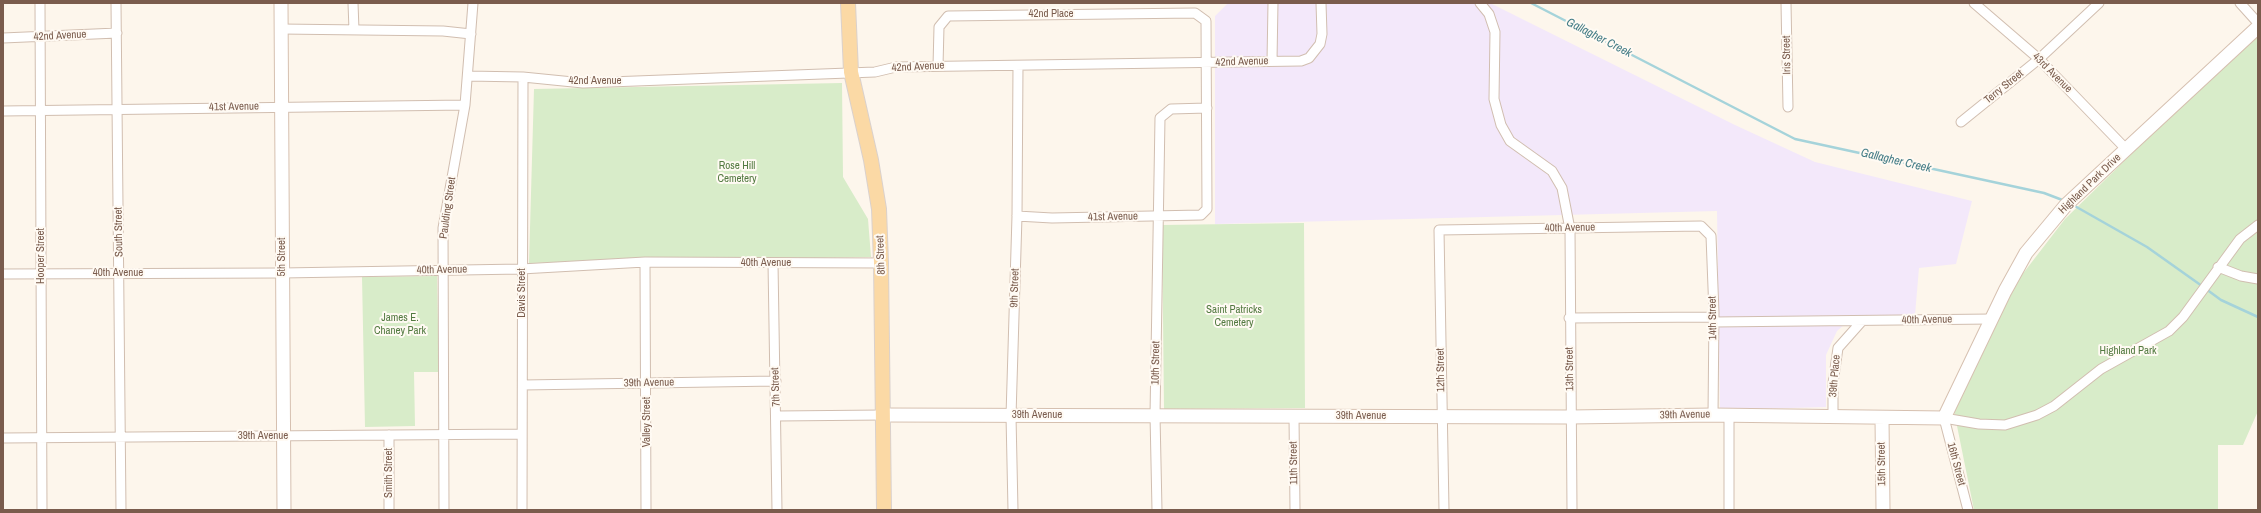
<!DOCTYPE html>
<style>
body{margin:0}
#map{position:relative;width:2261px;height:513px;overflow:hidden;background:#fdf6ec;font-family:"Archivo Narrow",sans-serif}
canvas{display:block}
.frame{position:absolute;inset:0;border:4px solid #7a5c4d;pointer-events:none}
</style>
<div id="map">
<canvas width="2261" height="513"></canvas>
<div class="frame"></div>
</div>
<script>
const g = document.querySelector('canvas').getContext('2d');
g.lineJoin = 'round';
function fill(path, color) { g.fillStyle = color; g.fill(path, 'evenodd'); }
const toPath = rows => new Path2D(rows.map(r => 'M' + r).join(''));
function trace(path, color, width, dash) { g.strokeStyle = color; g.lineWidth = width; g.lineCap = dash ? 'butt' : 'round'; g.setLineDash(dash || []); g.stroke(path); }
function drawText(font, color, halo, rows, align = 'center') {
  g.font = font + ' "Archivo Narrow",sans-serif'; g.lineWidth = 4; g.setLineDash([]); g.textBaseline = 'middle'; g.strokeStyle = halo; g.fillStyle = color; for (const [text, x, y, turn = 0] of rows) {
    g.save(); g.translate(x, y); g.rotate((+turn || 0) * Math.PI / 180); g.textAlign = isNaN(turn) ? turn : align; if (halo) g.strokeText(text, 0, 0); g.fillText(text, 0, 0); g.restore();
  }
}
fill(toPath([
 [1228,3,1490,3,1735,125,1815,162,1972,201,1956,264,1919,268,1915,315,1854,316,1837,331,1826,355,1826,407,1720,410,1717,211,1215,224,1215,16]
]), '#f3e8fa');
fill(toPath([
 [2258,35,2258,411,2243,445,2218,445,2218,510,1974,510,1954,411,2018,280,2065,219,2154,132],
 [842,83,843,177,868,219,871,257,529,263,534,89],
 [1304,223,1305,408,1164,409,1162,225],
 [437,276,439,372,414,372,415,426,365,427,362,277]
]), '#d8ecc9');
trace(toPath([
 [1531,3,1795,139,2044,193,2065,201],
 [2073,205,2147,247,2202,286],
 [2206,289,2221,300,2258,317]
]), '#a5d3da', 2.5);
const street = toPath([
 [40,3,42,510],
 [116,3,121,510],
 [353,3,354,30],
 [1480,3,1489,14,1495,32,1494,99,1501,125,1510,141,1552,171,1562,188,1570,229,1572,510],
 [1786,3,1788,107],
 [1974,3,2039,59,2126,149],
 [2240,3,2258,23],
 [281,29,443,31,471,34],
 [3,38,117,33],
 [1272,61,1273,3],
 [938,66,939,27,948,16,1195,13,1206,21,1207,209,1201,215,1052,218,1017,216],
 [468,76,523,77,583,83,875,72,896,67,1301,61,1309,58,1320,44,1322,34,1321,3],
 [3,111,465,105],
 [1961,122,2039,59,2099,3],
 [645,262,646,510],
 [773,263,777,510],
 [2218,267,2241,276,2258,279],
 [3,274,282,273,521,269,645,262,881,263],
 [1569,318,1714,317],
 [1714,322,1992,319],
 [523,385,776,381],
 [777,416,883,415],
 [1294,416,1295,510],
 [1729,416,1729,510],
 [1833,416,1833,383,1838,348,1862,321],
 [389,435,389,510],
 [3,438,522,434],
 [444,510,443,228,465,105,473,3],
 [522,510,523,77],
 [1013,510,1011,416,1017,216,1018,66],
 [1157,510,1155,415,1160,118,1171,109,1207,108],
 [1444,510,1439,230,1701,226,1711,236,1714,313,1713,415],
 [1968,510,1944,418,1979,424,2005,425,2037,415,2054,406,2101,369,2169,331,2183,317,2240,239,2258,225]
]);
const secondary = toPath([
 [281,3,284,510],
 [883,415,1570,417,1713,415,1944,418,2005,291,2026,253,2066,205,2258,27],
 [1882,418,1883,510]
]);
const primary = toPath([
 [848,3,851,72,871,160,879,209,881,263,884,510]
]);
trace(street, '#d1beb0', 11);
trace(secondary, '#d6c0b0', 15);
trace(primary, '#dad1cd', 16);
trace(street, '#fff', 9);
trace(secondary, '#fff', 13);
trace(primary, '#fbd9a5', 14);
drawText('11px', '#7a5c4d', '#fffaf3', [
 ["42nd Place",1051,14],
 ["42nd Avenue",60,36,-3],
 ["Iris Street",1787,55,-91],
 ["42nd Avenue",1242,62,-2],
 ["42nd Avenue",918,67,-3],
 ["43rd Avenue",2052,73,45],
 ["42nd Avenue",595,81],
 ["Terry Street",2004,87,-39],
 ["41st Avenue",234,107,-1],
 ["Highland Park Drive",2090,184,-44],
 ["Paulding Street",448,208,-82],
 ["41st Avenue",1113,217,-1],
 ["40th Avenue",1570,228,-1],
 ["South Street",119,232,-91],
 ["8th Street",881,255,-92],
 ["Hooper Street",41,256,-90],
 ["5th Street",282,257,-90],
 ["40th Avenue",766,263],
 ["40th Avenue",442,270,-1],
 ["40th Avenue",118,273],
 ["9th Street",1015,288,-88],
 ["Davis Street",522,293,-90],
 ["14th Street",1713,318,-91],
 ["40th Avenue",1927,320,-1],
 ["10th Street",1156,363,-89],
 ["13th Street",1570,369,-91],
 ["12th Street",1441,370,-91],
 ["39th Place",1835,376,-85],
 ["39th Avenue",649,383,-1],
 ["7th Street",776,387,-92],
 ["39th Avenue",1037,415],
 ["39th Avenue",1685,415,-1],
 ["39th Avenue",1361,416],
 ["Valley Street",647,422,-90],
 ["39th Avenue",263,436],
 ["11th Street",1294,463,-91],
 ["15th Street",1882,464,-91],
 ["16th Street",1956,464,75],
 ["Smith Street",389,473,-90]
]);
drawText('11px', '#537a41', '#fffaf3', [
 ["Rose Hill",737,166],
 ["Cemetery",737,179],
 ["Saint Patricks",1234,310],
 ["Cemetery",1234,323],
 ["James E.",400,318],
 ["Chaney Park",400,331],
 ["Highland Park",2128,351]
]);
drawText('italic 12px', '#437c86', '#fffaf3', [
 ["Gallagher Creek",1599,38,27],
 ["Gallagher Creek",1896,161,13]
]);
</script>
